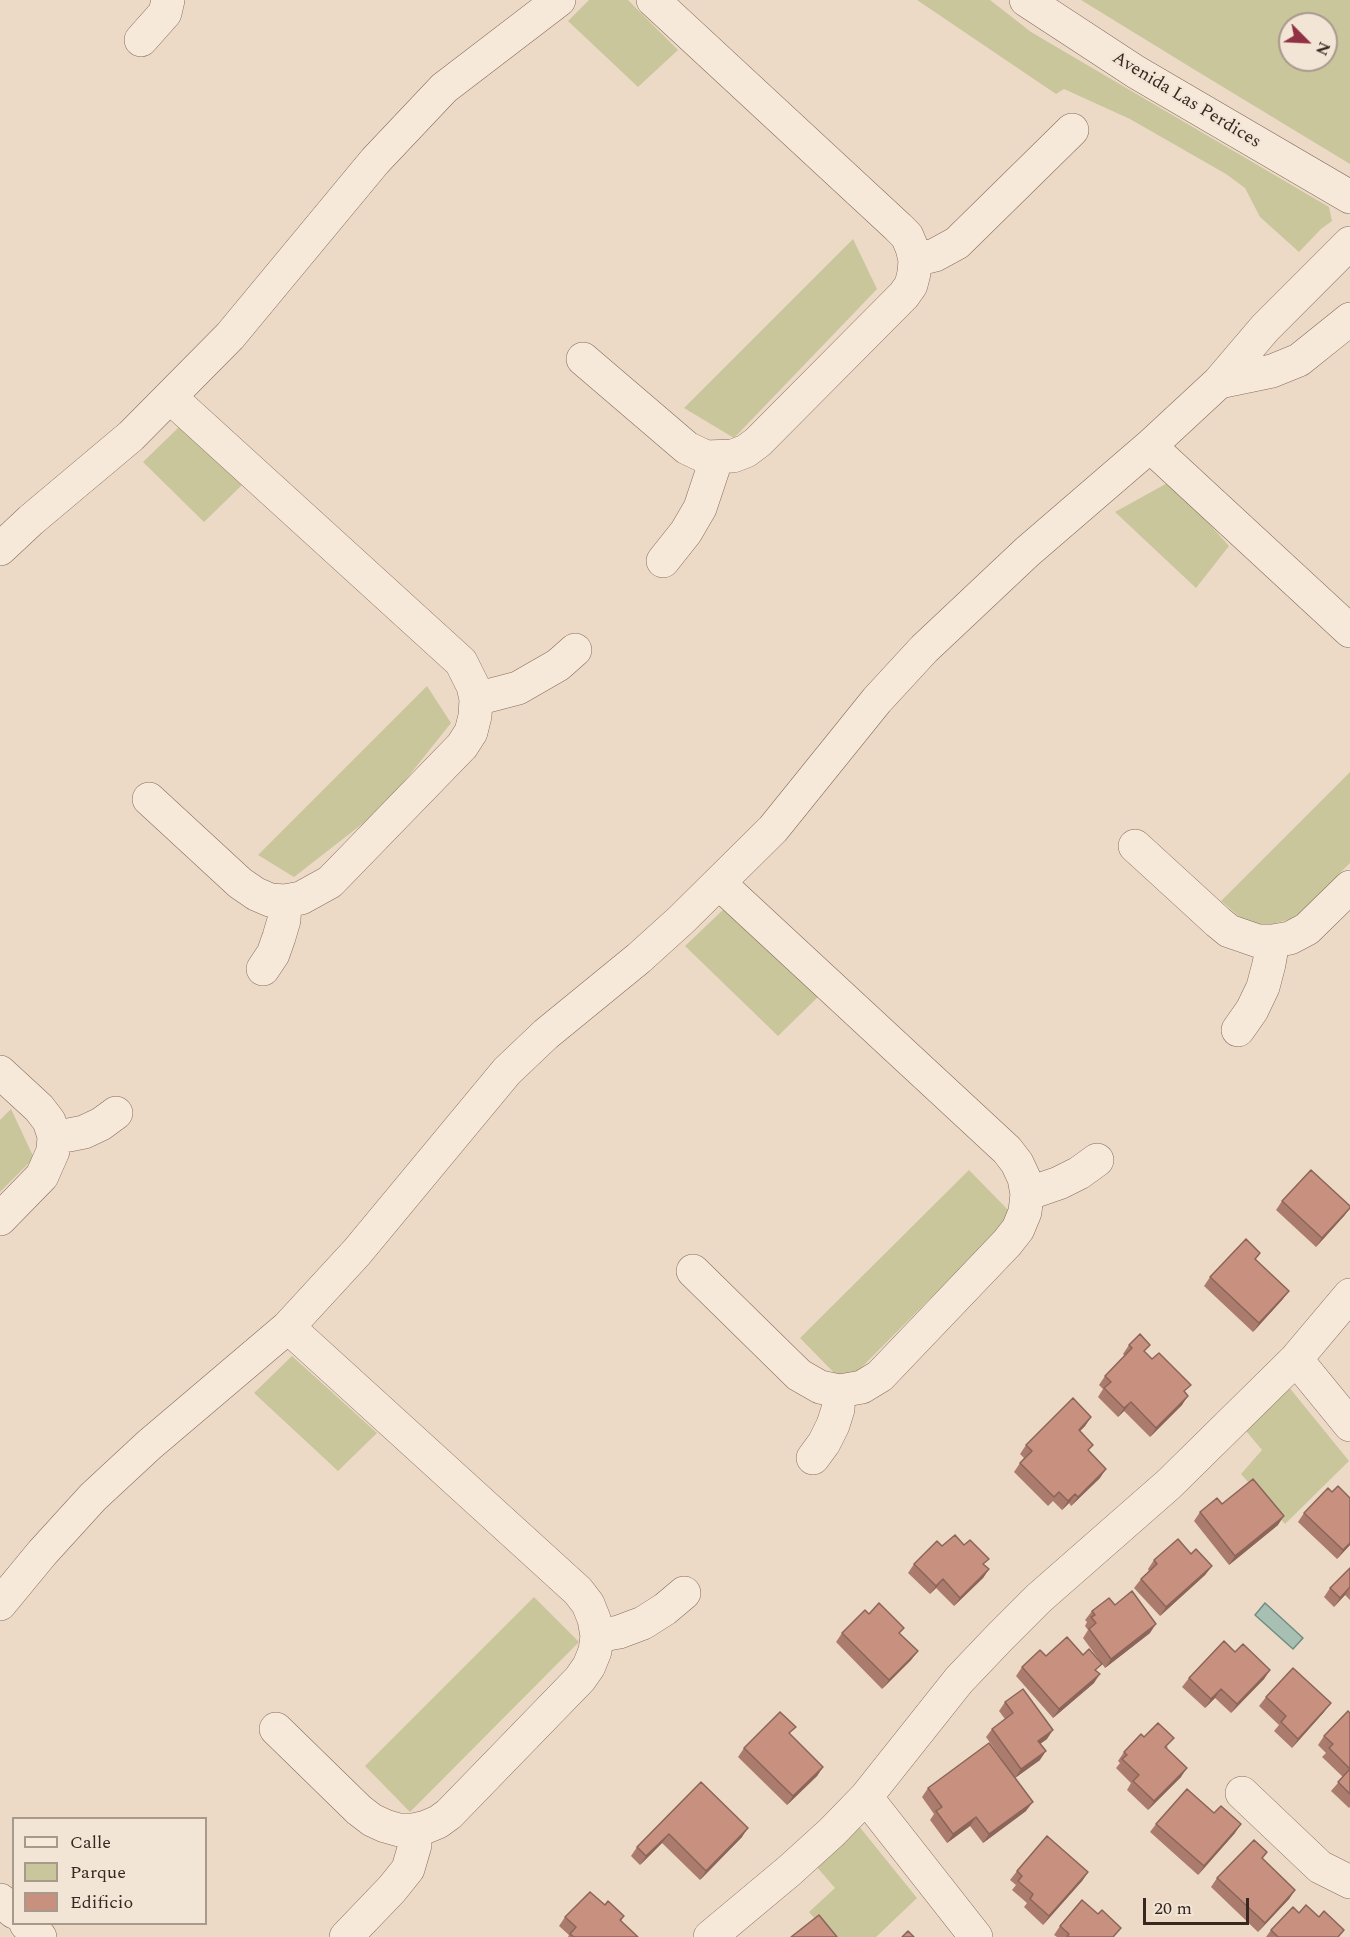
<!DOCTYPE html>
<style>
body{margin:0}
#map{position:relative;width:1350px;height:1937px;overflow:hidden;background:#ecdac7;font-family:Spectral,serif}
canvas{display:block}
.legend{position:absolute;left:12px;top:1817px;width:195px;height:108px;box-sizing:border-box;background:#f3e5d6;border:2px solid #a8998d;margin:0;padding:8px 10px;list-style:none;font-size:18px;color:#372720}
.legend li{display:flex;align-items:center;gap:12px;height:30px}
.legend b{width:30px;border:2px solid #a8998d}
.north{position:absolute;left:1278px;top:12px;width:60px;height:60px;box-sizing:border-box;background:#f3e5d6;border:2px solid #a8998d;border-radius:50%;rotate:114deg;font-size:16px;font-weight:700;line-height:24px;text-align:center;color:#372720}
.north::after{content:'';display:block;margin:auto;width:21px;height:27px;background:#913143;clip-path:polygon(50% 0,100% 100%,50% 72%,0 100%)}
.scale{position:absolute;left:1143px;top:1898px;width:106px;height:27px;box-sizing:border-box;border:3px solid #372720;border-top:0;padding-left:8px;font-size:18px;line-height:21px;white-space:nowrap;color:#372720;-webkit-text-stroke:4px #f3e5d6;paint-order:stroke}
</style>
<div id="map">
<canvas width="1350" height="1937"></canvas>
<ul class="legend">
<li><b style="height:8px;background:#f7e9d9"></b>Calle</li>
<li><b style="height:16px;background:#c9c69b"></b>Parque</li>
<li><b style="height:16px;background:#c7907f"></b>Edificio</li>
</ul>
<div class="north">N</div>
<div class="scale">20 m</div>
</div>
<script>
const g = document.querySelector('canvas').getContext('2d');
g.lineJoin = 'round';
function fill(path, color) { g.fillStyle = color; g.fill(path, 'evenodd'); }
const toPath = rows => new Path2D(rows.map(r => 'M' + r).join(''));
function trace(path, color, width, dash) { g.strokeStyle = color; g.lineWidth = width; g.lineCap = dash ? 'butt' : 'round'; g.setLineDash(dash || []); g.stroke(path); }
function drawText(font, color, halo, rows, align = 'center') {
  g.font = font + ' Spectral,serif'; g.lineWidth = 4.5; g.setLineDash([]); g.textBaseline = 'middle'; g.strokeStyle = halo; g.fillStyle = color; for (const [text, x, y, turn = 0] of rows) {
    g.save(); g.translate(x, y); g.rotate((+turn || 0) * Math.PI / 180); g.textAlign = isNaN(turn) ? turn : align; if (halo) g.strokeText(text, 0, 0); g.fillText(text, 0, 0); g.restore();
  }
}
fill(toPath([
 [589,0,628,0,678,50,638,87,568,21],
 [917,0,990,0,1031,32,1329,207,1332,221,1321,229,1299,252,1260,217,1245,188,1226,174,1130,119,1064,89,1056,94],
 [1081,0,1350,0,1350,164,1195,70],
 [1290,24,1326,24,1326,60,1290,60],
 [853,239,877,289,734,438,684,408],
 [180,426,242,485,204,522,143,462],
 [1171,481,1229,546,1196,588,1115,512],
 [427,686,451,723,384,807,294,877,258,855],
 [1350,772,1350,863,1301,912,1291,919,1268,925,1254,924,1241,918,1221,901],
 [726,907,819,996,778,1036,685,946],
 [11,1109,34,1158,0,1192,0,1120],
 [969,1170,1013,1215,845,1384,800,1338],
 [292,1356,377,1433,338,1471,254,1393],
 [1288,1386,1349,1461,1285,1524,1241,1474,1262,1450,1242,1426],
 [534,1597,579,1642,410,1812,365,1766],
 [858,1825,917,1898,876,1937,830,1937,809,1912,835,1888,815,1865]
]), '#c9c69b');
const water = toPath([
 [1265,1603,1303,1638,1293,1649,1255,1615,1265,1603]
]);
fill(water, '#a8c0b4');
trace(water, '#6f8d80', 1.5);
const minor = toPath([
 [1026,0,1136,72,1350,197],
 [141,40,165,13,168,0],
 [915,260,935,255,957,243,1072,130],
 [583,359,687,448,706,457,733,456,746,451,758,442,904,295,911,285,914,273,915,260,912,248,907,236,898,227,653,0],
 [1219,382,1272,371,1299,360,1350,319],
 [1150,446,1350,631],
 [0,549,31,520,131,436,230,336,375,161,444,88,559,0],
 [663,561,686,532,700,508,717,457],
 [476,699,518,688,558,665,575,650],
 [149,799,240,883,256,894,270,900,285,901,301,898,330,882,462,746,471,732,475,716,476,699,473,686,461,662,170,397],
 [1135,846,1218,922,1229,931,1258,941,1273,941,1290,938,1307,929,1350,887],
 [263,969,273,954,279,937,284,920,285,901],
 [1238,1030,1252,1010,1263,987,1269,964,1273,941],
 [0,1072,39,1108,49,1121,54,1136,53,1151,42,1176,0,1219],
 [54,1136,69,1135,84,1132,101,1124,116,1113],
 [1027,1194,1059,1183,1079,1173,1097,1160],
 [693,1271,799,1375,820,1387,839,1391,851,1389,862,1387,880,1376,1007,1243,1018,1229,1025,1212,1027,1194,1024,1178,1017,1163,1007,1150,719,883],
 [1296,1359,1350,1425],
 [813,1458,824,1443,833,1425,838,1409,839,1391],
 [0,1604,42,1553,93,1497,149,1445,288,1327,357,1252,507,1071,546,1034,639,958,681,920,773,829,877,700,924,649,1027,552,1150,446,1219,382,1265,328,1350,243],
 [597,1636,619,1632,643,1623,665,1609,684,1593],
 [276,1729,359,1810,372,1820,385,1826,399,1830,413,1830,426,1827,438,1822,449,1814,580,1679,589,1666,595,1651,597,1636,594,1619,588,1604,578,1591,288,1327],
 [1242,1793,1320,1867,1350,1882],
 [866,1797,976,1937],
 [0,1900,14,1912],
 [26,1924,40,1937],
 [346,1937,392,1889,408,1869,415,1845,413,1830],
 [710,1937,789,1871,832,1832,866,1797,959,1680,999,1638,1039,1598,1169,1484,1296,1359,1350,1295]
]);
trace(minor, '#866b5d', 34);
trace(minor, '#f7e9d9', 33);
fill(toPath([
 [1282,1201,1350,1208,1344,1216,1316,1247,1276,1210],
 [1260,1253,1255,1260,1289,1291,1282,1300,1253,1332,1204,1286,1210,1277],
 [1129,1345,1145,1352,1186,1393,1182,1405,1150,1437,1124,1411,1118,1417,1098,1397,1103,1389,1099,1385,1105,1376,1125,1356,1123,1354],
 [1091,1417,1085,1426,1080,1431,1100,1478,1071,1506,1069,1503,1062,1510,1053,1501,1048,1506,1014,1472,1020,1463,1024,1458,1020,1454,1026,1445],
 [1332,1492,1350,1498,1350,1545,1337,1559,1298,1522,1304,1513],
 [1222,1504,1278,1525,1229,1565,1194,1521,1200,1512],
 [942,1546,985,1565,989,1569,983,1578,954,1606,936,1588,930,1594,908,1573,914,1564],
 [1191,1554,1212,1566,1205,1575,1160,1616,1134,1588,1141,1579,1149,1571,1148,1569,1154,1560],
 [1350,1568,1350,1600,1345,1595,1334,1607,1324,1597,1330,1588],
 [1115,1605,1150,1633,1105,1668,1083,1638,1088,1630,1085,1626,1087,1622,1085,1620,1092,1611],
 [869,1614,900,1634,918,1651,911,1660,882,1689,836,1642,842,1633],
 [1235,1652,1270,1670,1264,1679,1231,1713,1215,1698,1205,1708,1182,1687,1189,1678],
 [1046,1656,1097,1671,1094,1683,1053,1718,1016,1676,1022,1667],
 [1266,1697,1324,1712,1292,1748,1274,1731,1279,1725,1259,1706],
 [1005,1702,1047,1739,1041,1743,1040,1760,1015,1778,1026,1811,983,1843,970,1826,947,1843,930,1820,934,1814,922,1797,928,1788,1010,1771,986,1737,992,1729,1005,1719,999,1711],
 [1350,1713,1350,1807,1349,1808,1331,1791,1343,1777,1322,1757,1326,1753,1318,1745,1324,1736],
 [1144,1737,1168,1747,1166,1749,1181,1777,1148,1810,1127,1790,1131,1783,1116,1768,1120,1763,1118,1761,1124,1752],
 [744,1748,823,1767,817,1776,787,1805,738,1757],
 [701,1782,742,1837,700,1880,662,1843,640,1865,631,1856,637,1847],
 [1156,1824,1235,1833,1198,1875,1150,1832],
 [1267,1852,1262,1859,1295,1890,1289,1899,1258,1932,1211,1887,1217,1878],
 [1017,1871,1088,1872,1082,1881,1043,1925,1024,1907,1027,1903,1012,1890,1016,1885,1010,1880],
 [605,1905,624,1916,621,1921,638,1937,568,1937,569,1935,559,1926,565,1917],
 [1299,1913,1319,1917,1339,1937,1266,1937,1271,1930],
 [1060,1926,1115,1937,1057,1937,1054,1935]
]), '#ab7c6d');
fill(toPath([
 [1350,1208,1344,1216,1316,1247,1322,1238],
 [1289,1291,1282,1300,1253,1332,1259,1323],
 [1188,1396,1182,1405,1150,1437,1156,1428],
 [1131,1402,1124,1411,1118,1417,1124,1408],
 [1091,1417,1085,1426,1072,1439,1079,1430],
 [1106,1469,1100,1478,1071,1506,1078,1497],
 [1075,1494,1069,1503,1062,1510,1068,1501],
 [1284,1516,1278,1525,1229,1565,1235,1556],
 [1350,1543,1350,1545,1337,1559,1343,1550],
 [1212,1566,1205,1575,1160,1616,1166,1607],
 [989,1569,983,1578,954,1606,960,1598],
 [943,1579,936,1588,930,1594,936,1586],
 [1350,1587,1345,1595,1334,1607,1340,1598],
 [1156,1624,1150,1633,1105,1668,1111,1659],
 [918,1651,911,1660,882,1689,889,1680],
 [1270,1670,1264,1679,1231,1713,1237,1704],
 [1100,1674,1094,1683,1053,1718,1059,1709],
 [1221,1689,1215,1698,1205,1708,1211,1699],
 [1331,1703,1324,1712,1292,1748,1298,1739],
 [1053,1730,1047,1739,1032,1750,1038,1741],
 [1046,1751,1040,1760,1015,1778,1021,1769],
 [823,1767,817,1776,787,1805,793,1796],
 [1187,1768,1181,1777,1148,1810,1154,1801],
 [1033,1802,1026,1811,983,1843,989,1834],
 [976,1817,970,1826,947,1843,953,1834],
 [1241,1824,1235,1833,1198,1875,1204,1866],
 [748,1828,742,1837,700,1880,706,1871],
 [669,1834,662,1843,640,1865,646,1856],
 [1088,1872,1082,1881,1043,1925,1049,1916],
 [1295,1890,1289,1899,1258,1932,1265,1923]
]), '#8b6559');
const building = toPath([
 [1311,1170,1350,1206,1350,1208,1322,1238,1282,1201,1311,1170],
 [1246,1239,1260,1253,1255,1259,1289,1291,1259,1323,1210,1277,1246,1239],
 [1140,1334,1150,1345,1144,1351,1152,1359,1159,1353,1191,1385,1184,1391,1188,1396,1156,1428,1131,1402,1124,1408,1104,1388,1111,1382,1105,1376,1132,1348,1129,1345,1140,1334],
 [1073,1398,1091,1417,1079,1430,1093,1445,1088,1450,1106,1469,1078,1497,1075,1494,1068,1501,1059,1492,1054,1497,1020,1463,1032,1451,1026,1445,1073,1398],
 [1253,1479,1284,1516,1235,1556,1200,1512,1217,1498,1222,1504,1253,1479],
 [1338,1486,1350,1498,1350,1543,1343,1550,1304,1513,1328,1488,1332,1492,1338,1486],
 [955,1535,964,1545,970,1540,989,1559,983,1564,989,1569,960,1598,943,1579,936,1586,914,1564,937,1541,942,1546,955,1535],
 [1178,1539,1191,1554,1196,1549,1212,1566,1166,1607,1141,1579,1157,1564,1154,1560,1178,1539],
 [1350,1568,1350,1587,1340,1598,1330,1588,1350,1568],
 [1132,1591,1156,1624,1111,1659,1089,1629,1096,1623,1091,1617,1095,1615,1092,1611,1109,1598,1115,1605,1132,1591],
 [879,1603,904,1628,899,1633,918,1651,889,1680,842,1633,865,1610,869,1614,879,1603],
 [1067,1637,1083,1655,1089,1649,1102,1664,1095,1670,1100,1674,1059,1709,1022,1667,1040,1650,1046,1656,1067,1637],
 [1224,1641,1235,1652,1243,1644,1270,1670,1237,1704,1221,1689,1211,1699,1189,1678,1224,1641],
 [1293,1668,1331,1703,1298,1739,1281,1722,1286,1716,1266,1697,1293,1668],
 [1023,1689,1053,1730,1038,1741,1046,1751,1021,1769,992,1729,1013,1713,1005,1702,1023,1689],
 [1348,1711,1350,1713,1350,1769,1329,1748,1333,1744,1324,1736,1348,1711],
 [780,1712,796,1727,789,1733,823,1767,793,1796,744,1748,780,1712],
 [1158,1723,1174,1738,1165,1747,1187,1768,1154,1801,1133,1781,1139,1775,1122,1759,1127,1755,1124,1752,1141,1734,1144,1737,1158,1723],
 [989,1743,1033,1802,989,1834,976,1817,953,1834,936,1811,942,1807,928,1788,989,1743],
 [1350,1769,1350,1794,1338,1782,1350,1769],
 [701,1782,748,1828,706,1871,669,1834,646,1856,637,1847,701,1782],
 [1187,1789,1214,1813,1221,1806,1241,1824,1204,1866,1156,1824,1187,1789],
 [1047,1836,1088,1872,1049,1916,1030,1899,1033,1894,1018,1881,1022,1876,1017,1871,1047,1836],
 [1254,1840,1267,1852,1262,1858,1295,1890,1265,1923,1217,1878,1254,1840],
 [590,1892,605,1905,608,1901,624,1916,620,1920,638,1937,574,1937,570,1934,576,1927,565,1917,590,1892],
 [1082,1900,1098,1914,1102,1910,1121,1928,1113,1937,1067,1937,1069,1934,1060,1926,1082,1900],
 [1306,1905,1319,1917,1324,1911,1344,1930,1338,1937,1278,1937,1271,1930,1293,1907,1299,1913,1306,1905],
 [819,1915,837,1937,791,1937,819,1915],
 [908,1931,914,1937,902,1937,908,1931]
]);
fill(building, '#c7907f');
trace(building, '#8b6559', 1.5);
drawText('18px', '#372720', '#f3e5d6', [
 ["Avenida Las Perdices",1186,101,31]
]);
</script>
